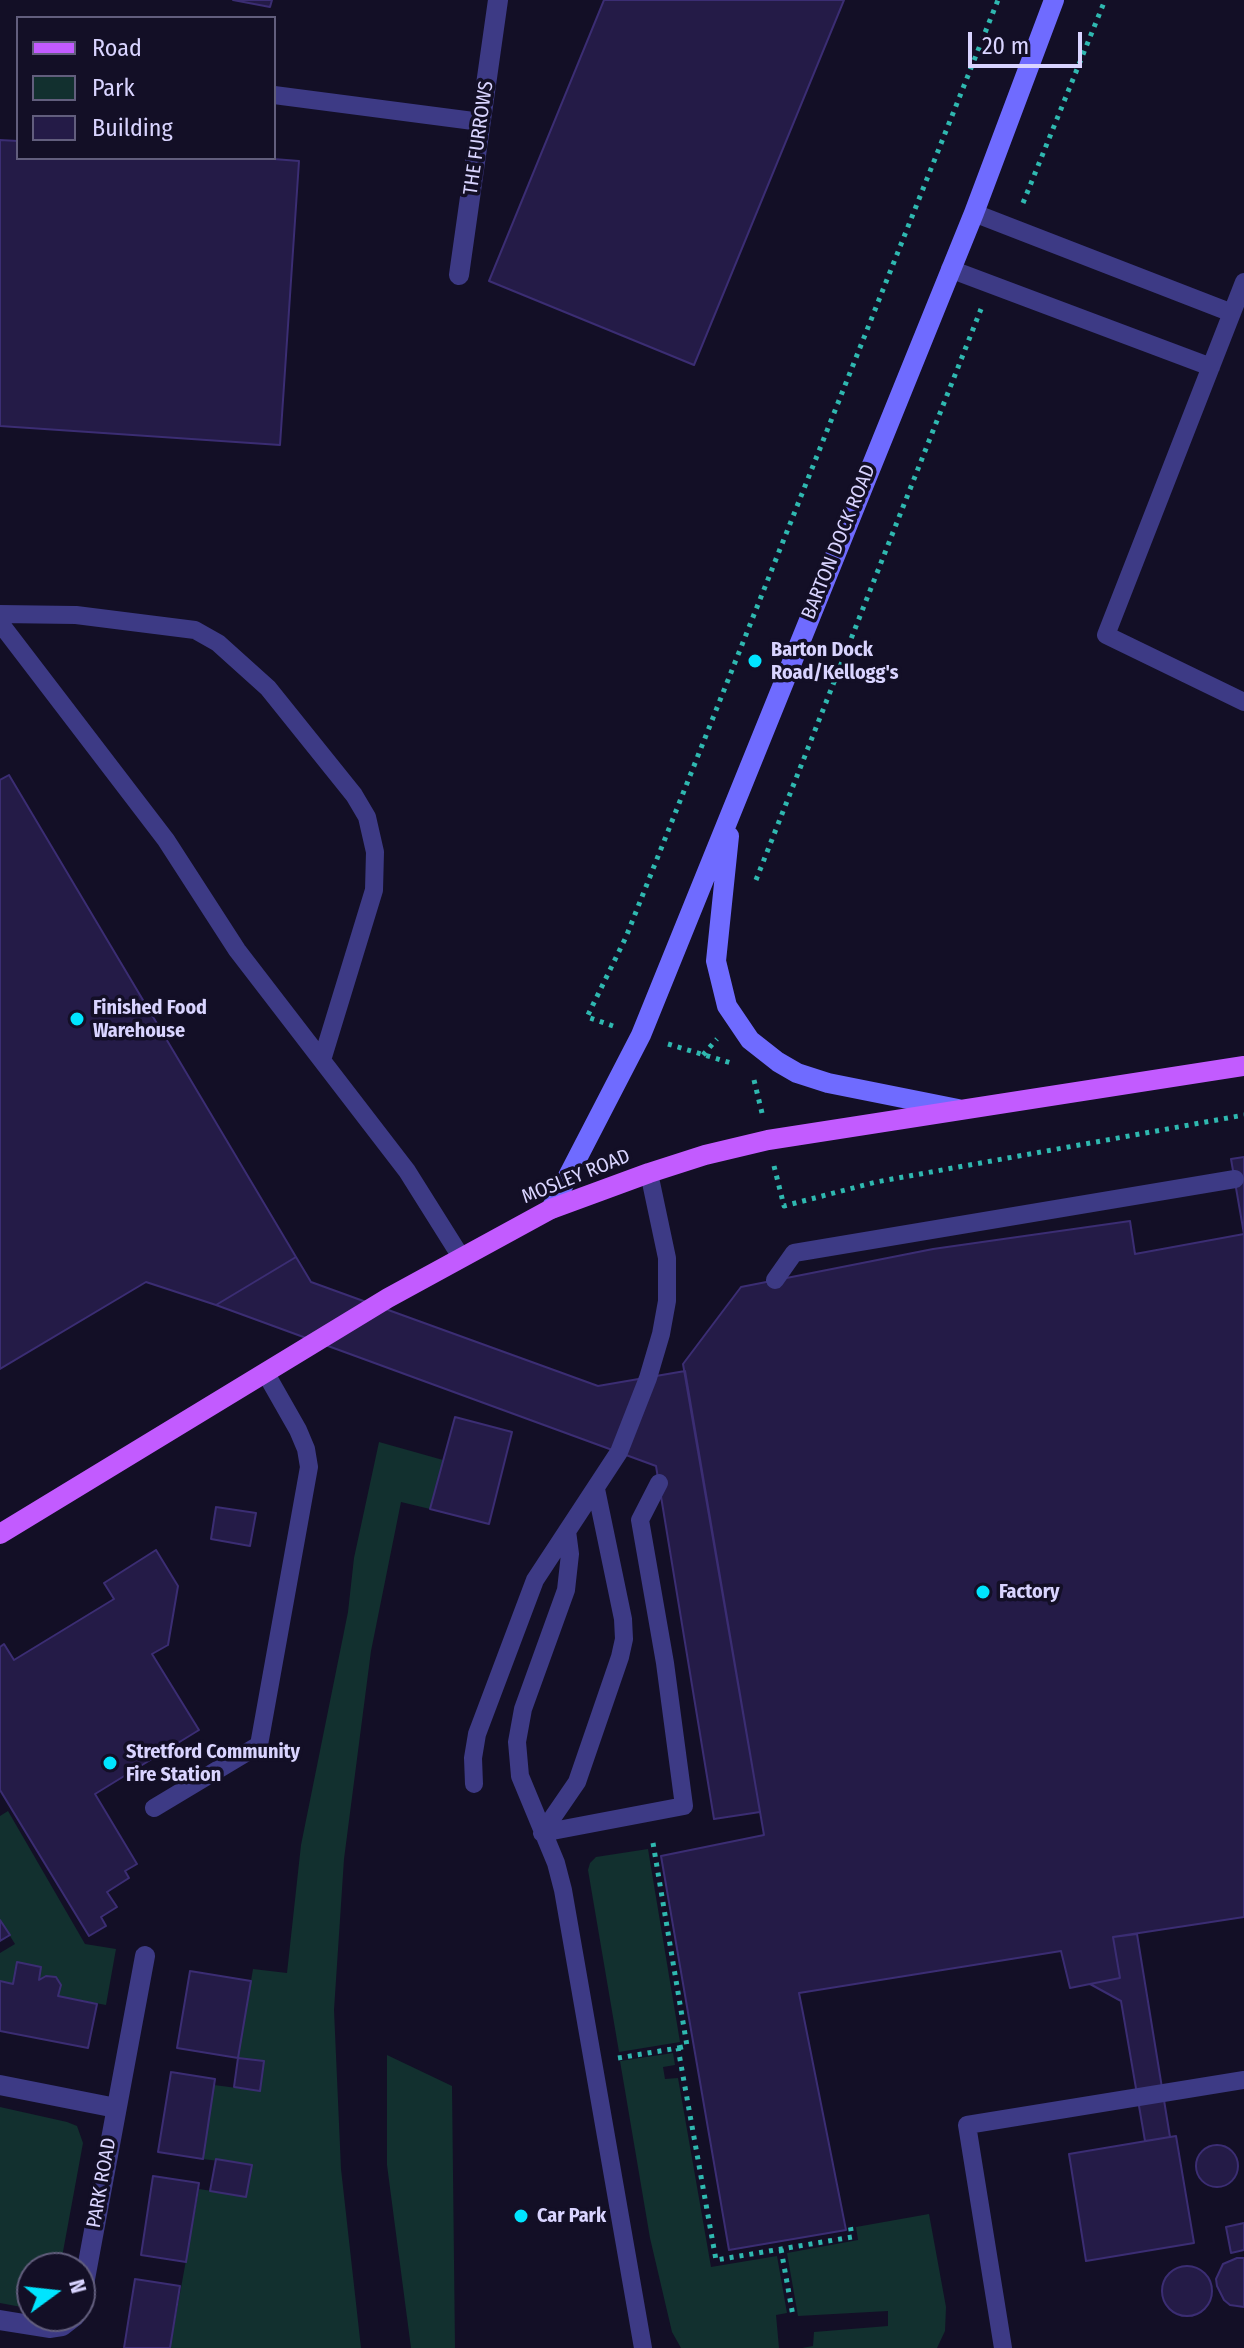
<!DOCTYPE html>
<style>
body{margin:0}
#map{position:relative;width:1244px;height:2348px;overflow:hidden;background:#130f26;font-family:"Fira Sans Condensed",sans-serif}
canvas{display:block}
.legend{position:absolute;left:16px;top:16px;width:260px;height:144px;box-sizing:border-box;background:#130f26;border:2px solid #625e7d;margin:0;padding:10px 14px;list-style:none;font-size:24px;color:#d9d4ff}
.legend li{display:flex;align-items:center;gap:16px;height:40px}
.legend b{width:40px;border:2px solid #625e7d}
.north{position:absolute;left:16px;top:2252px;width:80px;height:80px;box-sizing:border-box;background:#130f26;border:2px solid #625e7d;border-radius:50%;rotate:75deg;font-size:22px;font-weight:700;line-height:32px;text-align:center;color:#d9d4ff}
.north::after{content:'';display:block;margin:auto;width:28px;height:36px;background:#00e5ff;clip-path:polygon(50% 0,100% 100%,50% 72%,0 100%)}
.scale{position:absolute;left:968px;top:32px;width:114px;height:36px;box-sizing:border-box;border:4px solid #d9d4ff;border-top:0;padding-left:10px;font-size:24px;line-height:28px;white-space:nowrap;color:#d9d4ff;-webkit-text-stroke:6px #130f26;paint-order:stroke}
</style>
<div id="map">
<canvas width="1244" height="2348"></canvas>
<ul class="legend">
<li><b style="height:10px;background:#c25bff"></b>Road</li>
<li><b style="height:22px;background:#12302f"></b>Park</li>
<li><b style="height:22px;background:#241b47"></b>Building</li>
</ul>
<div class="north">N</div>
<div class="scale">20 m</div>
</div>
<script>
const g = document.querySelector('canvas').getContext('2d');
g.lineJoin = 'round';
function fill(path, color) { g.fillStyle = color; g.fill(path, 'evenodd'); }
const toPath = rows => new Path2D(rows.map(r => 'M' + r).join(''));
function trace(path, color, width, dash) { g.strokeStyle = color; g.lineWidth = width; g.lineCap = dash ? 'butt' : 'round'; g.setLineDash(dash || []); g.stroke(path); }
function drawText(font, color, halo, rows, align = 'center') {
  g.font = font + ' "Fira Sans Condensed",sans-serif'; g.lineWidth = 7; g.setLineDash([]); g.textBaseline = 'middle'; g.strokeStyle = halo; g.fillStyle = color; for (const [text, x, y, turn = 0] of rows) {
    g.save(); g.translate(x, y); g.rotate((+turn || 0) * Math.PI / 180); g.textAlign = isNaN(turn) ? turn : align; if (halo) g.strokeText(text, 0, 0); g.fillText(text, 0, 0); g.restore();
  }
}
fill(toPath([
 [379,1442,443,1460,430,1509,401,1502,371,1651,344,1859,334,2010,341,2169,361,2348,170,2348,199,2189,246,2196,251,2165,203,2159,214,2085,260,2091,264,2061,238,2058,253,1969,287,1973,301,1845,348,1612,354,1558],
 [8,1811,85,1944,116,1949,106,2005,58,1996,61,1985,56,1977,46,1976,39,1980,41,1967,17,1962,13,1984,0,1981,0,1953,15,1944,0,1920,0,1816],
 [648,1849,680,2042,619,2052,588,1870,590,1863,596,1857],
 [673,2053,675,2065,663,2067,665,2079,678,2078,711,2267,777,2256,787,2313,776,2315,779,2348,681,2348,672,2332,650,2238,620,2061],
 [387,2055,452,2086,455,2348,411,2348,387,2165],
 [0,2107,67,2122,77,2126,83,2143,60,2268,32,2268,32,2309,0,2303],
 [929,2214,946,2307,945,2331,937,2348,802,2348,813,2346,814,2332,888,2326,888,2311,798,2316,787,2253,858,2240,856,2227]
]), '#12302f');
const building = toPath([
 [233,0,272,0,270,7,233,0],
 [604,0,844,0,694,365,489,281,604,0],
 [0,140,18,141,18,158,261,158,299,161,280,445,0,426,0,140],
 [9,775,296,1257,216,1305,146,1282,0,1369,0,780,9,775],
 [1244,1157,1244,1917,1113,1937,1120,1978,1070,1988,1061,1951,799,1993,846,2230,729,2250,661,1856,764,1835,683,1364,741,1287,933,1249,1130,1221,1135,1254,1244,1234,1231,1159,1244,1157],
 [296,1257,311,1282,598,1386,685,1371,760,1812,714,1819,656,1466,216,1305,296,1257],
 [455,1417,512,1432,489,1524,430,1509,455,1417],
 [216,1507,256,1513,250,1546,211,1539,216,1507],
 [156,1550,178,1586,168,1645,152,1654,199,1730,95,1794,137,1864,125,1871,129,1878,107,1892,117,1907,101,1917,106,1926,89,1936,0,1790,0,1647,4,1644,14,1660,114,1599,104,1583,156,1550],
 [0,1920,10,1935,0,1941,0,1920],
 [1137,1934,1170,2137,1145,2141,1121,2001,1090,1984,1120,1978,1113,1937,1137,1934],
 [17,1962,41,1967,39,1980,46,1976,56,1977,61,1985,58,1996,97,2004,88,2048,0,2031,0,1981,13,1984,17,1962],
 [190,1971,251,1981,238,2058,177,2048,190,1971],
 [238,2058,264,2061,260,2091,234,2087,238,2058],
 [171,2072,215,2079,203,2159,158,2152,171,2072],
 [1176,2136,1194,2243,1086,2261,1069,2154,1176,2136],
 '1196 2166a21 21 0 1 1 42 0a21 21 0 1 1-42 0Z',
 [216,2159,252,2165,246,2197,210,2191,216,2159],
 [153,2176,199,2183,186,2262,141,2255,153,2176],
 [1244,2223,1244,2250,1231,2253,1226,2227,1244,2223],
 [1237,2258,1244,2258,1244,2307,1230,2305,1224,2300,1217,2286,1216,2279,1223,2264,1237,2258],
 '1162 2291a25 25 0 1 1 50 0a25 25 0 1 1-50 0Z',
 [135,2279,180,2286,170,2348,124,2348,135,2279]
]);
fill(building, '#241b47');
trace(building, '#3b2d73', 2);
trace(toPath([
 [1023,203,1105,0],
 [756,880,981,309],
 [613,1026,587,1017,626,937,998,0],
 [668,1044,731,1063],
 [703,1055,717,1039],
 [754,1080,762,1113],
 [774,1166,784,1206,876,1182,1244,1115],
 [653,1843,687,2046,678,2048],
 [618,2058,678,2048,716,2260,852,2237,850,2224],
 [781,2249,793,2316]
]), '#2fb8b0', 5, [4, 6]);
trace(toPath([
 [274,95,481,122],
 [974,213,1232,313],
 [950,269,1211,367],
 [1244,282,1106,635,1244,702],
 [0,614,76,615,195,630,218,643,268,688,354,795,367,817,375,852,374,890,322,1060],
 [0,623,166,840,237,950,407,1171,461,1257],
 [775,1280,794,1253,1235,1179],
 [567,1531,570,1554,566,1590,523,1709,517,1742,520,1776,556,1863,563,1890,643,2348],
 [474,1784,473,1758,477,1734,535,1580,619,1452,648,1378,661,1334,667,1301,667,1258,649,1173],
 [154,1808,259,1745,309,1467,306,1449,298,1430,265,1372],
 [542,1833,684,1806,665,1663,640,1520,659,1483],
 [542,1833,577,1782,620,1657,624,1639,623,1619,596,1489],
 [1003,2348,967,2125,1244,2080]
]), '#3d3a85', 18);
trace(toPath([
 [459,275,498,0],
 [0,2085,116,2108],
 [80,2306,145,1956],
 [0,2320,49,2328,62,2326,75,2316]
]), '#3d3a85', 20);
trace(toPath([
 [729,836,716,961,727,1006,750,1040,778,1062,797,1073,828,1083,958,1109],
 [551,1209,641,1035,974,213,1054,0]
]), '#6f6bff', 20);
trace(toPath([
 [0,1534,388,1298,551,1209,649,1173,705,1155,768,1140,1244,1066]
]), '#c25bff', 20);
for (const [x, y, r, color] of [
 [755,661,8,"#00e5ff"],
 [77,1019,8,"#00e5ff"],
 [983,1592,8,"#00e5ff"],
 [110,1763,8,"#00e5ff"],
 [521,2216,8,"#00e5ff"]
]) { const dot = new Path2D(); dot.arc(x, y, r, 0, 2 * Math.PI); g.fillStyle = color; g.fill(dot); trace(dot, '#130f26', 3); }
drawText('20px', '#d9d4ff', '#130f26', [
 ["THE FURROWS",479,138,-82],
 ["BARTON DOCK ROAD",839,542,-68],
 ["MOSLEY ROAD",576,1177,-22],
 ["PARK ROAD",102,2183,-80]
]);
drawText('bold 20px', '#d9d4ff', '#130f26', [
 ["Barton Dock",771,650],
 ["Road/Kellogg's",771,673],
 ["Finished Food",93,1008],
 ["Warehouse",93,1031],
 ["Factory",999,1592],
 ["Stretford Community",126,1752],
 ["Fire Station",126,1775],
 ["Car Park",537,2216]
], 'left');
</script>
